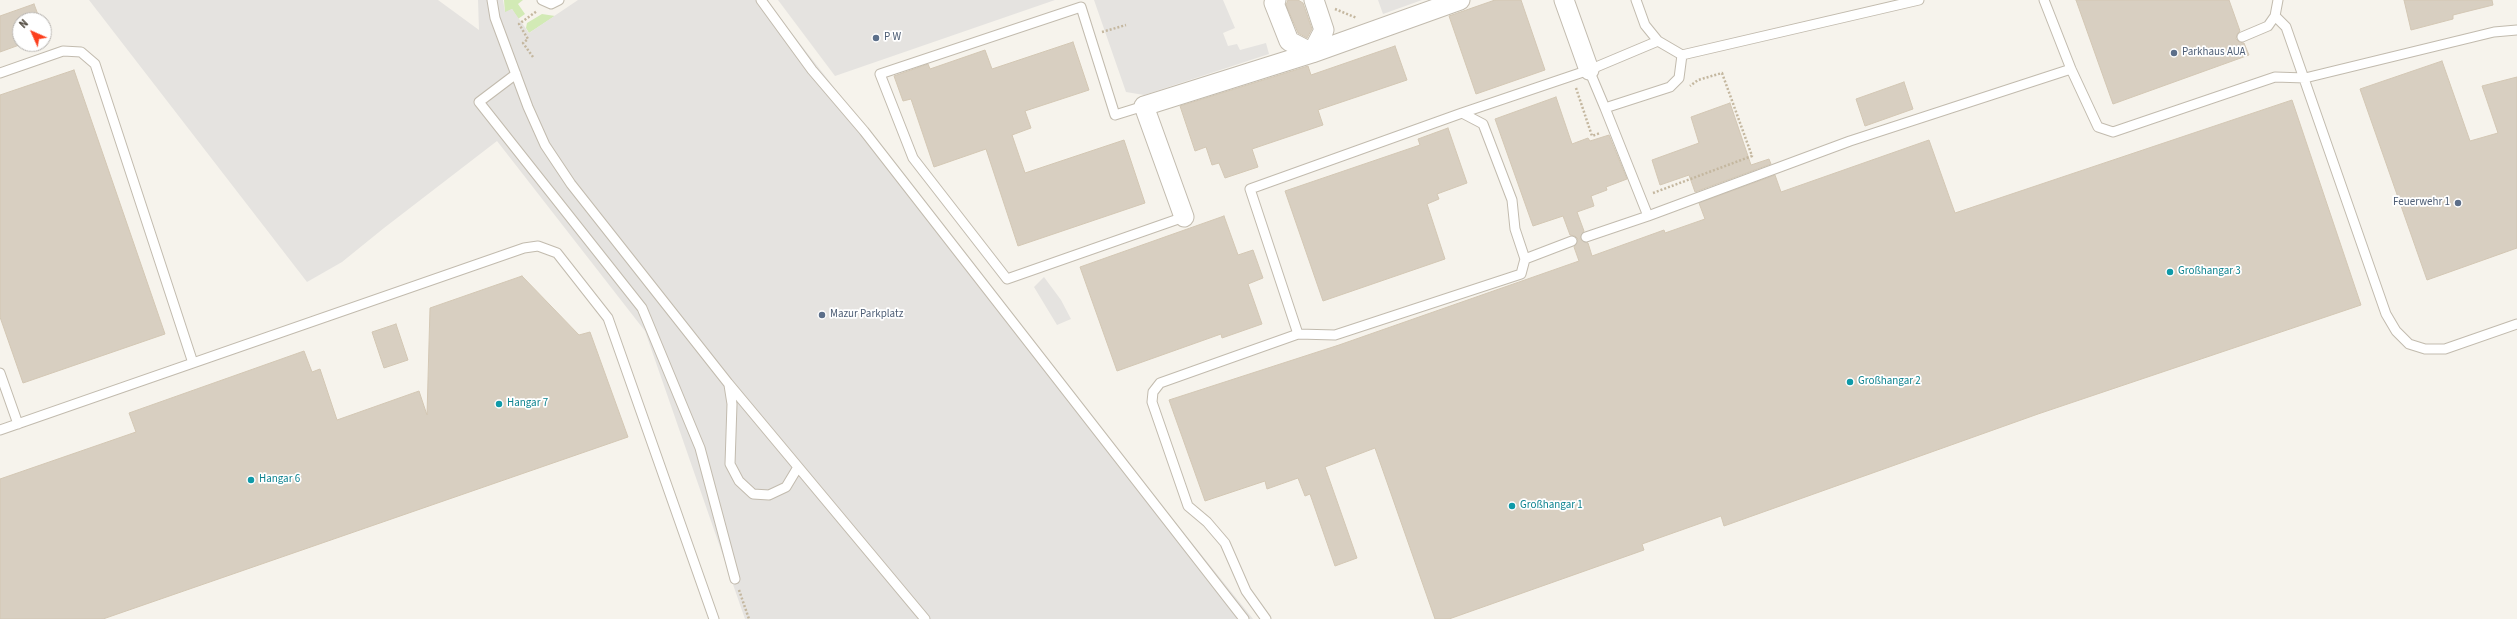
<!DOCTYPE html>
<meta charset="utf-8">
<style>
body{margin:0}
#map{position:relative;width:2517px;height:619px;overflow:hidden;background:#f6f3ec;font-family:"Source Sans 3",sans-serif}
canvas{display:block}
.north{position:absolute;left:12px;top:12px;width:40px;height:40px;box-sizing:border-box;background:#fff;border:1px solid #b7b4b0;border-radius:50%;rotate:315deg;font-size:11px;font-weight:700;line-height:16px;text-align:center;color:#4b4439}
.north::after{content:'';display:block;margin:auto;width:14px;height:18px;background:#fc3f1d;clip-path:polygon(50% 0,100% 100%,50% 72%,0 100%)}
</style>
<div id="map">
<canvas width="2517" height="619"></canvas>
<div class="north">N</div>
</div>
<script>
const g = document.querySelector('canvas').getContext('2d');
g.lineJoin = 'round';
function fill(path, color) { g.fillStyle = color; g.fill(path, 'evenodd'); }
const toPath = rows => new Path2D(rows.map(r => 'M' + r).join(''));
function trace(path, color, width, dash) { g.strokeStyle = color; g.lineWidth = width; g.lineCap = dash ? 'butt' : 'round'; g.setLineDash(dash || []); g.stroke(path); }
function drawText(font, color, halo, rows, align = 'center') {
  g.font = font + ' "Source Sans 3",sans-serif'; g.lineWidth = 3.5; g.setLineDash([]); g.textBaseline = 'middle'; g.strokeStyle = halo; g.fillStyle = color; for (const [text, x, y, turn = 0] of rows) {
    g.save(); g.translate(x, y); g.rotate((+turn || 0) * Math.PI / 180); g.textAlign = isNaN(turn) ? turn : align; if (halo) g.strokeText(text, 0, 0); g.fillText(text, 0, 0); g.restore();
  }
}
fill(toPath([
 [504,0,523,0,518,4,525,14,518,19,512,9,505,13],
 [542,14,555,16,529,33,526,28,527,23]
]), '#d2eab5');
fill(toPath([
 [89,0,438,0,479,30,478,0,503,0,505,12,512,9,529,33,578,0,766,0,1078,401,1253,619,745,619,645,331,497,141,384,228,342,262,307,282],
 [778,0,1055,0,835,76],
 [1094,0,1223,0,1235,28,1223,33,1228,46,1237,44,1240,50,1266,43,1269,54,1144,95,1126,92],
 [1378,0,1422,0,1383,14],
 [1044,277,1061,300,1071,319,1057,325,1034,287]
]), '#e5e3e0');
const building = toPath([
 [1288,0,1298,0,1303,3,1312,29,1307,38,1298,33,1286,5,1288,0],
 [1495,0,1521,0,1545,70,1476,94,1449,16,1495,0],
 [2076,0,2229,0,2240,31,2237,34,2236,39,2239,42,2244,43,2249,55,2113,104,2076,0],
 [2404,0,2492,0,2493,5,2453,15,2453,19,2411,30,2404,0],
 [34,4,40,20,20,20,22,44,0,52,0,16,34,4],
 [1073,42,1089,90,1025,111,1031,128,1012,135,1025,173,1124,140,1145,203,1018,246,986,149,934,167,911,99,903,101,894,76,928,64,930,69,985,50,992,69,1073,42],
 [1395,46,1407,80,1318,110,1323,125,1252,149,1258,167,1225,178,1219,163,1212,165,1206,147,1195,151,1180,106,1308,66,1311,75,1395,46],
 [2442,61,2470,141,2498,133,2482,86,2517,77,2517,248,2427,280,2360,89,2442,61],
 [74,70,165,334,23,383,0,317,0,95,74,70],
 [1904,82,1913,109,1865,126,1856,99,1904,82],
 [1556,97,1572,144,1588,138,1590,141,1609,135,1627,179,1606,187,1607,190,1591,196,1594,206,1577,212,1584,231,1580,239,1588,243,1592,256,1664,230,1665,233,1705,219,1699,203,1775,175,1781,192,1929,140,1955,213,2292,100,2361,305,2038,414,1724,526,1721,516,1642,544,1644,550,1449,619,1435,619,1375,448,1325,467,1357,558,1335,566,1310,494,1305,496,1298,478,1267,489,1265,481,1205,501,1169,400,1339,345,1579,261,1574,247,1578,239,1575,236,1570,235,1563,216,1533,226,1495,119,1556,97],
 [1730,103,1751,165,1769,159,1771,164,1695,192,1689,175,1660,185,1652,160,1699,143,1691,117,1730,103],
 [1448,128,1467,183,1437,194,1439,199,1427,204,1445,259,1323,301,1285,191,1420,145,1418,139,1448,128],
 [1224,216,1238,255,1253,250,1263,278,1248,284,1262,324,1222,338,1221,334,1117,371,1080,267,1224,216],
 [522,276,579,335,590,332,628,437,103,619,0,619,0,479,136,432,129,413,304,351,312,372,320,369,337,420,419,391,427,415,430,308,522,276],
 [396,324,408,360,384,368,372,332,396,324]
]);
fill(building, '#d8cfc1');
trace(building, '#d3c7b4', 1);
const lane = toPath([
 [492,0,495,18,528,107,545,145,571,184,728,383,925,619],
 [542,0,551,4,559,0],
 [761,0,812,70,864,131,1244,619],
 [1636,0,1645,25,1658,41,1682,55,1919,0],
 [2044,0,2071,69,2098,127,2113,132,2275,77,2305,78,2494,32,2517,30],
 [2275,16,2286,27,2386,314,2396,331,2409,344,2425,349,2445,349,2517,324],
 [2242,37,2268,26,2275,16,2278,0],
 [1658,41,1589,70,1605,108,1670,87,1679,78,1682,55],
 [0,73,63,51,81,52,95,64,193,363],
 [516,74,479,102,642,308,700,448,735,579],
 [1144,106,1115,115,1081,7,880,74,913,158,1007,279,1184,217],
 [1605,108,1648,216,1850,141,2071,69],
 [1462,113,1589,70],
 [1586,237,1648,216],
 [1298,334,1250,189,1462,113,1483,124,1512,200,1515,229,1525,259,1572,241],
 [0,373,18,424],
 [729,385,732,404,730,464,739,481,753,494,769,495,786,487,798,467],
 [0,430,524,248,538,246,557,253,608,318,714,619],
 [1266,619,1246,591,1225,543,1207,522,1188,506,1152,402,1153,392,1160,383,1298,334,1335,335,1521,274,1525,259]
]);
const street = toPath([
 [1276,0,1274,3,1289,41,1312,53,1324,30,1314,0],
 [1564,0,1589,70],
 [1184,217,1144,106,1312,53,1460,0]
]);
trace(lane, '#c2bbae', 11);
trace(street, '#c2bbae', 21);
trace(toPath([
 [1335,9,1357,18],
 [1102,32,1126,25],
 [533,57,523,43,528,39,519,24,537,11],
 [1576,88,1592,136,1600,133],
 [1653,193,1752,156,1722,73,1698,80,1690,86],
 [739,590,749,619]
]), '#c4b79f', 2.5, [2, 2]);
trace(lane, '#fff', 9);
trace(street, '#fff', 19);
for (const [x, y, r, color] of [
 [876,38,4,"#5c6f8a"],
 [2174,53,4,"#5c6f8a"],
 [2458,203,4,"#5c6f8a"],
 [2170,272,4,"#0f9aa8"],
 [822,315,4,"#5c6f8a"],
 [1850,382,4,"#0f9aa8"],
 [499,404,4,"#0f9aa8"],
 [251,480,4,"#0f9aa8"],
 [1512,506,4,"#0f9aa8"]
]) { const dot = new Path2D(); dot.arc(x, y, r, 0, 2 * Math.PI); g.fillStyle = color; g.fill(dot); trace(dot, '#fff', 1.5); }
drawText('11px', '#4e5e75', '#fff', [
 ["P W",884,38],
 ["Parkhaus AUA",2182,53],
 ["Feuerwehr 1",2450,203,"right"],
 ["Mazur Parkplatz",830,315]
], 'left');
drawText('11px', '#0d838f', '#fff', [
 ["Großhangar 3",2178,272],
 ["Großhangar 2",1858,382],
 ["Hangar 7",507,404],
 ["Hangar 6",259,480],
 ["Großhangar 1",1520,506]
], 'left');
</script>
